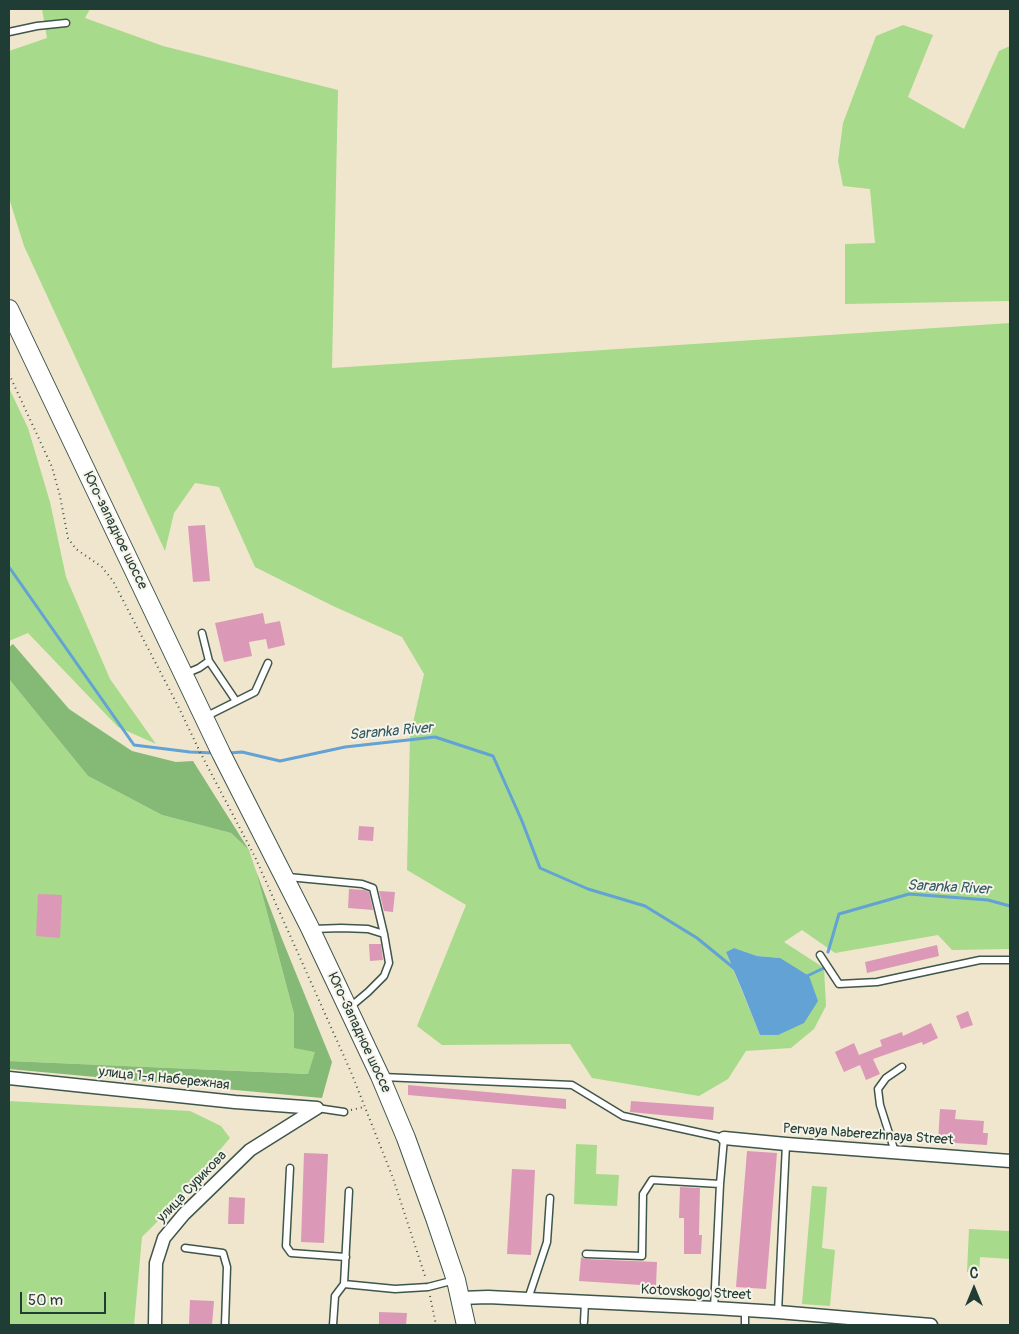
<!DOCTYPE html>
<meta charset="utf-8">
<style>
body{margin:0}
#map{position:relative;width:1019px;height:1334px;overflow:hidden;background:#f0e6cd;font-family:Pangolin,sans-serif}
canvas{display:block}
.frame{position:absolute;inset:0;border:10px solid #1f3d34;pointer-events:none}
.north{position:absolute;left:949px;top:1264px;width:50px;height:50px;-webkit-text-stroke:4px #f7f3e8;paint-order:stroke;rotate:0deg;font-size:14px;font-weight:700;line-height:20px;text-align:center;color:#1f3d34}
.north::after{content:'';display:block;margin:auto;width:18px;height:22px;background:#1f3d34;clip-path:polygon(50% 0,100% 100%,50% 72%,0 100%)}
.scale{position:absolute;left:20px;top:1292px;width:86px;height:22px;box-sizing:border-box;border:2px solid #1f3d34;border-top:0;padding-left:6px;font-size:15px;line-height:18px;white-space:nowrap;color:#1f3d34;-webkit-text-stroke:4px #f7f3e8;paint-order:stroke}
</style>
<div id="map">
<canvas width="1019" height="1334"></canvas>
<div class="frame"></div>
<div class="north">С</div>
<div class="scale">50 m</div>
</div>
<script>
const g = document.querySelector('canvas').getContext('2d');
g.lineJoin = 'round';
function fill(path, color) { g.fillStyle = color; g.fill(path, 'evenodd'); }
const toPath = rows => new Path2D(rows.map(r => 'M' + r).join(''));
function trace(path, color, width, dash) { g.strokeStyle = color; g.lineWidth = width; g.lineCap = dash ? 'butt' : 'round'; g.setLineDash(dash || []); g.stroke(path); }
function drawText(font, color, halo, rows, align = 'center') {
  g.font = font + ' Pangolin,sans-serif'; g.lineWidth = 4; g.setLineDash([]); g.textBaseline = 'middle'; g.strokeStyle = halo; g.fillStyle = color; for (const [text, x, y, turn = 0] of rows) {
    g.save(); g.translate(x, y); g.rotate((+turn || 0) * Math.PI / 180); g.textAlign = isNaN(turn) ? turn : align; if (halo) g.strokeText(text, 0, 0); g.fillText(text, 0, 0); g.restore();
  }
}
fill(toPath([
 [42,9,90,9,85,18,163,46,338,90,332,368,1010,323,1010,949,952,950,938,935,835,953,802,930,784,942,824,968,826,1006,814,1029,791,1048,746,1051,728,1079,699,1096,592,1078,570,1044,442,1045,417,1026,466,905,407,870,410,736,424,674,402,637,333,606,255,567,219,487,195,483,174,513,165,551,24,246,9,198,9,51,47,38],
 [734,948,757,956,780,958,760,1035,726,952],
 [903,25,933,35,908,97,964,129,999,51,1010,46,1010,301,845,304,845,244,875,243,870,189,843,186,838,161,843,123,876,36],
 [9,388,28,428,50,502,66,577,110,679,156,744,118,727,28,633,9,641],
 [9,679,88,776,162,815,231,833,249,850,256,871,294,1014,294,1047,316,1051,308,1074,9,1061],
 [9,1101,190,1111,221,1126,230,1138,169,1210,142,1237,134,1325,9,1325],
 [576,1144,597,1145,596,1174,619,1175,617,1206,574,1204],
 [812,1186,827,1187,822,1248,835,1250,830,1306,802,1304],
 [969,1229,1010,1231,1010,1259,980,1257,979,1273,967,1272]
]), '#a7da8a');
fill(toPath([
 [13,644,69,709,132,751,176,762,193,761,249,850,231,833,162,815,88,776,9,679,9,647],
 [256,871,282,939,332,1062,322,1098,9,1069,9,1061,308,1074,315,1052,294,1048,294,1014]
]), '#85ba76');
fill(toPath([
 [734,948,757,956,780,958,809,976,818,1001,804,1023,778,1035,760,1035,742,990,726,952]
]), '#62a2d5');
trace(toPath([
 [9,567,134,745,190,752,215,753],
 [229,753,242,752,280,761,345,747,435,737,493,756,522,821,540,868,588,889,645,906,697,938,735,969],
 [828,952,839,914,909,894,988,900,1010,906],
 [807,976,824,968]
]), '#62a2d5', 3);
fill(toPath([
 [205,525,210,581,193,582,188,526],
 [263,613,265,624,280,621,285,645,268,649,266,639,249,642,252,656,224,662,215,623],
 [359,826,374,827,373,841,358,840],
 [349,889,364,890,369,892,373,910,348,908],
 [379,891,395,892,393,912,384,911],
 [38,894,62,895,60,938,36,936],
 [369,944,381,944,383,960,370,961],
 [937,945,939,956,867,973,865,962],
 [968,1011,973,1025,961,1029,956,1016],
 [931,1023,938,1038,923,1045,922,1042,873,1059,880,1074,866,1080,860,1065,844,1072,835,1052,854,1043,859,1055,882,1046,880,1040,902,1032,903,1036],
 [408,1085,566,1099,566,1109,408,1095],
 [631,1101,714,1107,713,1120,630,1112],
 [940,1109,956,1110,955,1119,984,1121,983,1133,988,1133,987,1145,938,1142],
 [747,1151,777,1153,766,1289,736,1287],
 [304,1153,328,1154,324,1243,301,1242],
 [512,1169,535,1170,531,1255,507,1254],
 [680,1187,700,1188,699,1235,702,1235,701,1254,684,1254,684,1218,679,1218],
 [229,1197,245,1198,244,1224,228,1224],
 [581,1257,586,1259,657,1262,656,1286,579,1281],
 [190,1300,214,1301,212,1325,189,1325],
 [379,1312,407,1313,406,1325,379,1325]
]), '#db99b7');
const lane = toPath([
 [9,32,37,26,66,23],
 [209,661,236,701],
 [185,674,199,668,209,661,202,633],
 [205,717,255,692,268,663],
 [288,877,362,884,373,888,384,934],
 [313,929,341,928,368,929,384,934,389,963,384,976,368,992,349,1008],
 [820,955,839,984,877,982,980,960,1010,960],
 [382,1077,572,1085,623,1116,724,1138,720,1184,714,1308],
 [317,1108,344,1112],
 [895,1152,880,1105,878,1089,886,1078,902,1067],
 [290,1168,286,1246,291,1253,346,1257],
 [185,1248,223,1253,227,1267,225,1325],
 [586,1254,642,1256,643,1194,652,1180,720,1184],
 [344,1284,395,1289,428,1287,455,1280],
 [528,1299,547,1242,550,1198],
 [778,1312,786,1144],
 [584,1322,585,1302],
 [333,1325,335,1296,344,1284,349,1191],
 [745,1325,745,1311]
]);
const street = toPath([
 [9,1078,235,1102,317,1108],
 [724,1138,786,1144,1010,1161],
 [460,1298,488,1297,528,1299,714,1308,778,1312,931,1325],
 [155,1325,156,1263,164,1238,184,1214,250,1150,317,1108]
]);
const secondary = toPath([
 [9,309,221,753,309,926,380,1076,406,1138,435,1218,456,1280,466,1325]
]);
trace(lane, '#3e564b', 9);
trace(street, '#3e564b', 15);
trace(secondary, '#3e564b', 20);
trace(toPath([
 [9,374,52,467,60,496,68,538,76,549,102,567,113,581,178,706,200,752,255,857,351,1072,393,1178,426,1279],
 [351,1110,364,1107],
 [430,1296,436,1325]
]), '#3e564b', 2, [1, 4]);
trace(lane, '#fff', 6);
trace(street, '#fff', 12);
trace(secondary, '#fff', 18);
drawText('14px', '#1f3d34', '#f7f3e8', [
 ["Юго-западное шоссе",115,531,64],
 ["Юго-Западное шоссе",359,1033,65],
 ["улица 1-я Набережная",164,1079,6],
 ["Pervaya Naberezhnaya Street",868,1135,4],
 ["улица Сурикова",192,1187,-46],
 ["Kotovskogo Street",696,1293,3]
]);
drawText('italic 15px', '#335b64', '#f7f3e8', [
 ["Saranka River",391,732,-5],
 ["Saranka River",949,888,3]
]);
</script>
